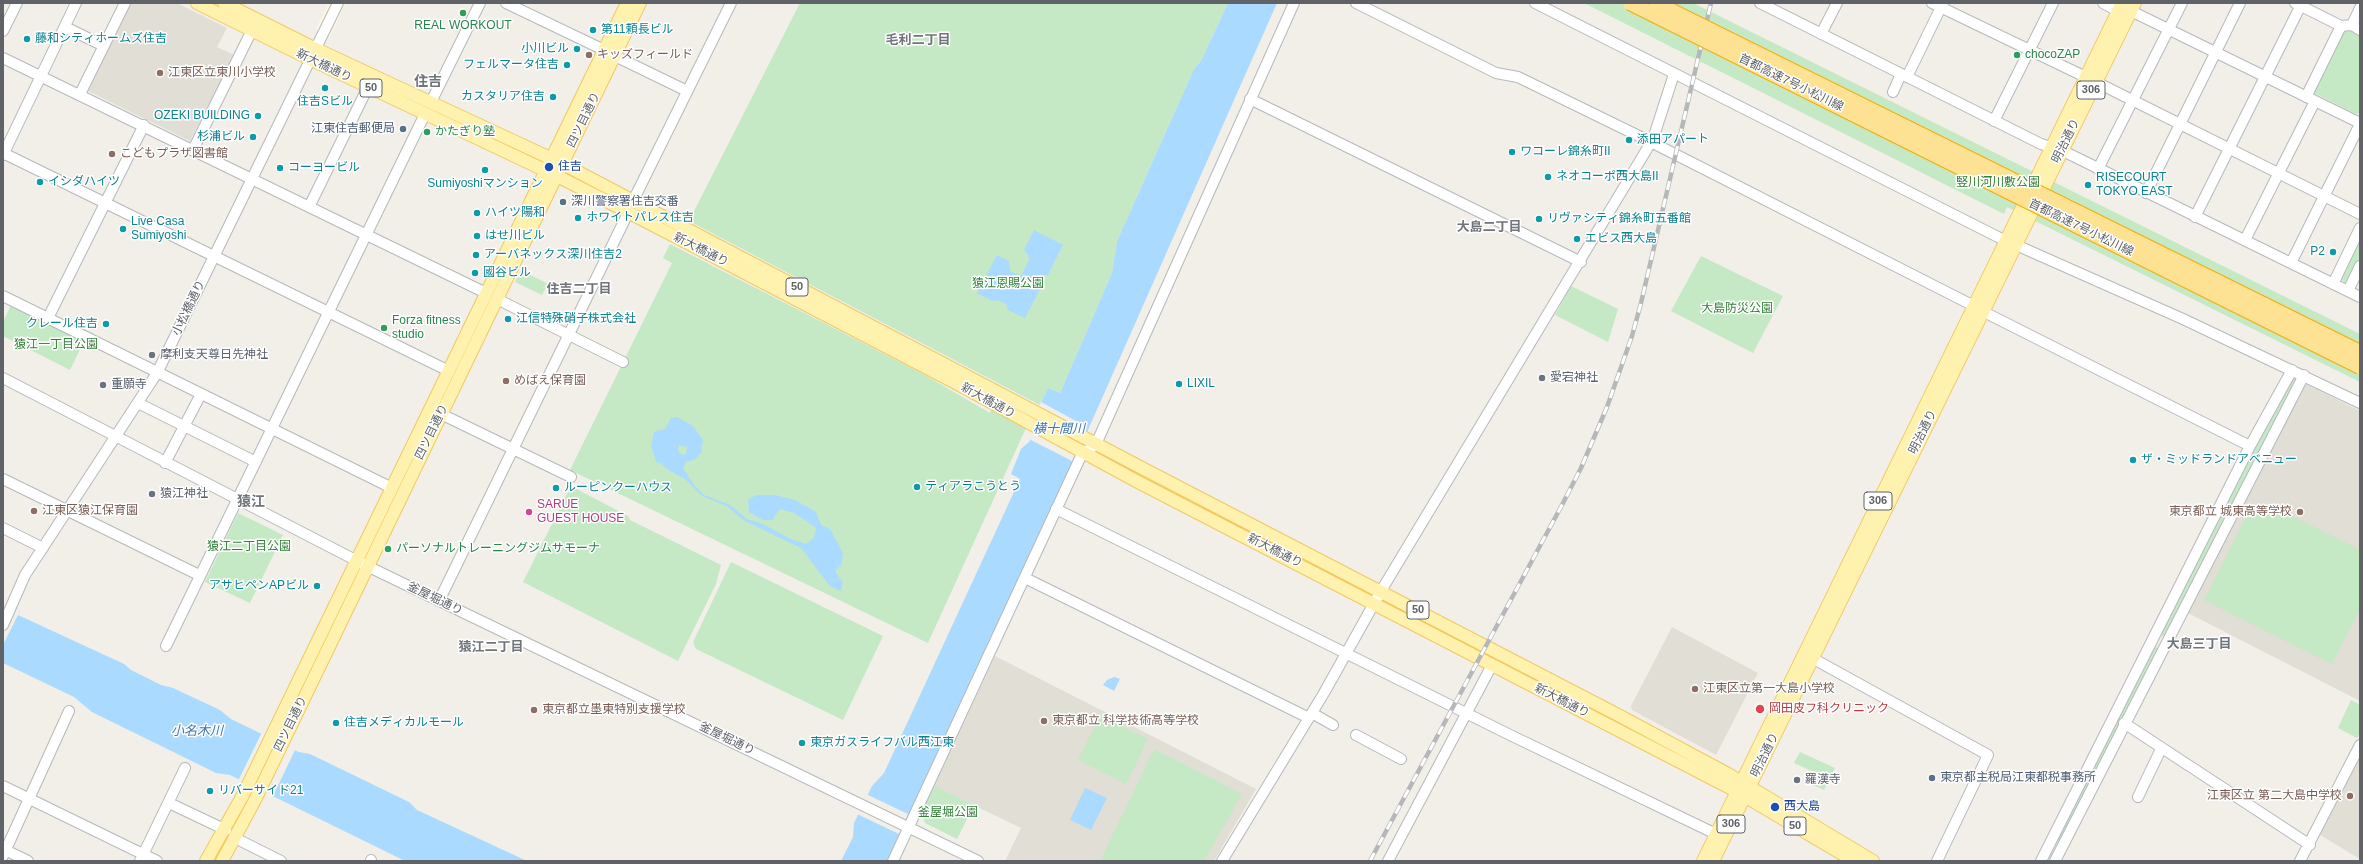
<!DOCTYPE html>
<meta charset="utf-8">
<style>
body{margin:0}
#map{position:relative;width:2363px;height:864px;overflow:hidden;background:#f1efe8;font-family:Helvetica,sans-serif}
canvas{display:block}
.frame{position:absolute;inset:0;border:4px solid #5f6368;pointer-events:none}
</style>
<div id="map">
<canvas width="2363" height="864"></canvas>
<div class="frame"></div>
</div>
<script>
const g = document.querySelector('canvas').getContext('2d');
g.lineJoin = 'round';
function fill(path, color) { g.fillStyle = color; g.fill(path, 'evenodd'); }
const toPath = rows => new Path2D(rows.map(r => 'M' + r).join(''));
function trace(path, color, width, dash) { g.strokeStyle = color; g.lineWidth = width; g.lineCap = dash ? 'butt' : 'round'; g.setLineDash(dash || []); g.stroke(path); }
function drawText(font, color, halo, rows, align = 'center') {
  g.font = font + ' Helvetica,"Noto Sans JP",sans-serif'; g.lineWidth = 3; g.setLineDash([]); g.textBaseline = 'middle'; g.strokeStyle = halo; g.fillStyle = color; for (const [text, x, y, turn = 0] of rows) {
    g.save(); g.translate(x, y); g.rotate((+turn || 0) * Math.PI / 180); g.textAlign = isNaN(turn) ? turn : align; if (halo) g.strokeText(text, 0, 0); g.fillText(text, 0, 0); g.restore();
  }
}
fill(toPath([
 [329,3,346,3,330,36,316,29]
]), '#fef7e0');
fill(toPath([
 [130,3,177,3,227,28,217,47,234,55,190,141,86,90],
 [2303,385,2308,385,2360,411,2360,701,2188,613],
 [1672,627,1758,673,1716,755,1632,710,1631,706],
 [995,656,1256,789,1214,861,1005,861,1021,828,934,786],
 [2360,756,2360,859,2320,835]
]), '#e1ded6');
fill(toPath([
 [800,3,1228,3,1201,61,1194,69,1117,241,1112,273,1060,393,1048,388,1040,405,689,221],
 [1584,3,1693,3,2360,334,2360,382,2007,207,2004,214],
 [2349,29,2360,34,2360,113,2356,114,2314,93,2312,90,2343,30],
 [2360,237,2360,262,2349,285,2340,279],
 [670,244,923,374,990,413,991,410,1026,428,928,643,570,470,672,263,663,258],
 [1701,256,1783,296,1753,353,1671,311],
 [521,270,548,284,542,295,515,282],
 [1571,286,1618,309,1608,342,1555,315],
 [11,305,84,341,70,370,3,336,3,322],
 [2290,377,2298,381,2167,638,2159,634],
 [571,486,628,516,630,520,721,565,716,584,678,661,523,582],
 [2270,505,2360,550,2360,609,2332,664,2204,600,2248,513],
 [238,513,283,535,250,603,205,582],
 [731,562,883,636,843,720,696,649,693,642],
 [2154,646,2160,649,2061,841,2056,839],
 [2351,700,2360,705,2360,732,2357,738,2338,728],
 [1100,716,1148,739,1126,784,1078,760],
 [1154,749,1242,794,1204,861,1100,861],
 [1800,752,1835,768,1824,790,1813,785,1818,774,1794,763],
 [935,786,974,805,957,839,925,823,920,810]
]), '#c5e8c5');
fill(toPath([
 [1228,3,1277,3,1026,570,888,861,841,861,853,837,854,823,872,786,884,773,1020,479,1011,474,1021,449,1030,441,1028,432,1040,405,1048,388,1060,393,1112,273,1117,241,1194,69,1201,61],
 [1034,230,1063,245,1048,275,1043,275,1038,284,1040,289,1025,318,1008,310,1006,304,998,300,992,301,977,293,997,255,1009,261,1010,271,1021,276,1030,258,1024,250],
 [677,417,693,426,703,440,701,453,694,460,686,462,683,468,694,485,704,495,730,505,747,519,763,524,791,539,806,544,813,539,816,530,815,527,794,513,780,509,772,520,763,520,749,512,748,500,756,495,775,495,795,500,816,512,821,525,830,529,843,553,841,565,835,571,843,583,841,591,830,586,801,548,743,520,727,506,702,496,686,480,667,469,660,462,658,464,656,461,651,446,654,432,665,429,671,418],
 [679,445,687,447,686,454,682,455,678,451],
 [3,602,20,611,18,615,124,664,131,670,161,685,173,688,220,710,231,719,299,752,310,754,409,802,417,810,527,861,405,861,230,775,216,773,92,712,74,697,3,663],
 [1114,677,1120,679,1114,691,1103,685,1107,680],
 [1085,788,1107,798,1091,830,1070,820]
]), '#aadaff');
fill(toPath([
 [1041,402,1087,427,1072,461,1027,438,1026,435],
 [4,600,21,609,3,645,3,602],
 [262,732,296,748,272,798,238,781],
 [866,794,908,814,899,834,857,814]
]), '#f1efe8');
const minor = toPath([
 [506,3,604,50],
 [1356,3,1496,73,1518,77,1651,142,1974,306],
 [1535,3,1998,237,2183,319,2360,403],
 [1760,3,2041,144,2061,150,2360,297],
 [1932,3,2096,82,2360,214],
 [2103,3,2118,11],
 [2295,3,2341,26,2352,25,2360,30],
 [2131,11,2360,123],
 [2352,25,2360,8],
 [65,27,104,46],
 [3,31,17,3],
 [1821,34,1837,3],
 [615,56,687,91],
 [3,58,486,293],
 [1907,77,1943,3],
 [1893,92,1901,74],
 [80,94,125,3],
 [2306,97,2341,26],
 [1250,99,1581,262],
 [431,102,480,3],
 [1994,121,2053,3],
 [193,150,252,30],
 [3,153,449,371],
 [3,155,76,3],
 [2098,169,2182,3],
 [2146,193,2240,3],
 [633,201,731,3],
 [309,207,368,87],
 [2195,217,2302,3],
 [2245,240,2315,101],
 [2291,263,2360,124],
 [2333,284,2360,228],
 [2348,291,2360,266],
 [3,296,392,488],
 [497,299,623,362],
 [1982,311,2250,446],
 [48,318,144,125],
 [3,378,367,566,978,861],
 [138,403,256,462],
 [441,414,571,477],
 [165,463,201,394],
 [3,479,199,575],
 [1056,509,1506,733,1716,834],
 [3,528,43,548],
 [1025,578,1309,718],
 [439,601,628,213],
 [3,625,25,575,157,373,338,3],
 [166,646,425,114],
 [1812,658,1988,755,1937,861],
 [1312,713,1333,725],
 [2124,723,2310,845],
 [1356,735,1401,759],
 [3,786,157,861],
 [2138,797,2161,749],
 [169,803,226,830],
 [235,838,281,861],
 [3,849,28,861],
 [3,856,69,711],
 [140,861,185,768],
 [371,861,371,860],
 [893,861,1081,456,1096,444,1101,433,1294,3],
 [1222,861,1324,693,1381,591,1653,139,1674,74],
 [1388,861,1492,665],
 [2041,861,2250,446,2292,370],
 [2055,861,2304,375],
 [2300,861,2360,745]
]);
const major = toPath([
 [197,3,314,61,557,176,626,211,952,381,1138,482,1736,791,1854,861],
 [224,3,316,49,563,164,1142,468,1620,716,1728,774,1873,861],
 [206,861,243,795,627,3],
 [222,861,255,800,640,3],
 [1703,861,2122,3],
 [1713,861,2135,3]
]);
trace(minor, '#b5b8bc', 12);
trace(major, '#f2c960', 14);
trace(minor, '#fff', 10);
trace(major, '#fff2af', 12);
const rail = toPath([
 [1370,861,1562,505,1581,468,1607,407,1632,336,1641,303,1711,3]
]);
trace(rail, '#b6b7b8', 4.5);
trace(rail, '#fff', 3, [9]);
const highwayBridge = toPath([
 [1630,3,2360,367],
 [1656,3,2360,352]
]);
trace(highwayBridge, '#f9ab00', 16, []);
trace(highwayBridge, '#fde293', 14);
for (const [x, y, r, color] of [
 [463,13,4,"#2e9e5b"],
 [593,30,4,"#0f9aa8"],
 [27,39,4,"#0f9aa8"],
 [577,49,4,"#0f9aa8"],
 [589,55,4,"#8d6e63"],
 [2017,55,4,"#2e9e5b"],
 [567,65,4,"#0f9aa8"],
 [160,73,4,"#8d6e63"],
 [325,88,4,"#0f9aa8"],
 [553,97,4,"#0f9aa8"],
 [258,116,4,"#0f9aa8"],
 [403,129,4,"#5c6f8a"],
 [427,132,4,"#2e9e5b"],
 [253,137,4,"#0f9aa8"],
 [1629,140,4,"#0f9aa8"],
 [1512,152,4,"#0f9aa8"],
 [112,154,4,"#8d6e63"],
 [549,167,5,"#1a4fb4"],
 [280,168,4,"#0f9aa8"],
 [485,170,4,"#0f9aa8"],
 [1548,177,4,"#0f9aa8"],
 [40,182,4,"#0f9aa8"],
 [2088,185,4,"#0f9aa8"],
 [563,202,4,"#5c6f8a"],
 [477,213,4,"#0f9aa8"],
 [578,218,4,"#0f9aa8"],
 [1539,219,4,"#0f9aa8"],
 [123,229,4,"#0f9aa8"],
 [477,236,4,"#0f9aa8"],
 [1577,239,4,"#0f9aa8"],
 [2333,252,4,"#0f9aa8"],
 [476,255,4,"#0f9aa8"],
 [475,273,4,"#0f9aa8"],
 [508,319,4,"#0f9aa8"],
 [106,324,4,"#0f9aa8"],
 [384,328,4,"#2e9e5b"],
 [152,355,4,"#6b7280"],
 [1542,378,4,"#6b7280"],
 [506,381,4,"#8d6e63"],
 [1179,384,4,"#0f9aa8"],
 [103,385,4,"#6b7280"],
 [2133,460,4,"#0f9aa8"],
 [917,487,4,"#0f9aa8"],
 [556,488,4,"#0f9aa8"],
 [152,494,4,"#6b7280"],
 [34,511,4,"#8d6e63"],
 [529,512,4,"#d1479c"],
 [2300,512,4,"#8d6e63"],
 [388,549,4,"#2e9e5b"],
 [317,586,4,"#0f9aa8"],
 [1695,689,4,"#8d6e63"],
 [1760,709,5,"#e0444e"],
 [534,710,4,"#8d6e63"],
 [1044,721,4,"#8d6e63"],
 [336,723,4,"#0f9aa8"],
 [802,743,4,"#0f9aa8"],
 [1932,778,4,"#5c6f8a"],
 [1797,780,4,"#6b7280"],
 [210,791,4,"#0f9aa8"],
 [2350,796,4,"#8d6e63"],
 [1775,807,5,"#1a4fb4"]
]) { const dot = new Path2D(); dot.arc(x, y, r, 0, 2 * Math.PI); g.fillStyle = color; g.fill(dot); trace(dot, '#fff', 1.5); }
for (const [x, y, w] of [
 [371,88,22],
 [2091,90,28],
 [797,287,22],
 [1878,501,28],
 [1418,610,22],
 [1731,824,28],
 [1795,826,22]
]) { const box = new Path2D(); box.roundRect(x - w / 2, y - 9, w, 18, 3); g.fillStyle = '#fff'; g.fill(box); trace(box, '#5f6368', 1); }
drawText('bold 11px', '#5f6368', null, [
 ["50",371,88],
 ["306",2091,90],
 ["50",797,287],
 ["306",1878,501],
 ["50",1418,610],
 ["306",1731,824],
 ["50",1795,826]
]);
drawText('12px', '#27864d', '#fff', [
 ["REAL WORKOUT",463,26,"center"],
 ["chocoZAP",2025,55],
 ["かたぎり塾",435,132],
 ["Forza fitness",392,321],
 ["studio",392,335],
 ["パーソナルトレーニングジムサモーナ",396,549]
], 'left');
drawText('12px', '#0d838f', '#fff', [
 ["第11頼長ビル",601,30],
 ["藤和シティホームズ住吉",35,39],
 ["小川ビル",569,49,"right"],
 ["フェルマータ住吉",559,65,"right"],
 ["カスタリア住吉",545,97,"right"],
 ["住吉Sビル",325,102,"center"],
 ["OZEKI BUILDING",250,116,"right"],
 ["杉浦ビル",245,137,"right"],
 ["添田アパート",1637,140],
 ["ワコーレ錦糸町II",1520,152],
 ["コーヨービル",288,168],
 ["ネオコーポ西大島II",1556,177],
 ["RISECOURT",2096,178],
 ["TOKYO EAST",2096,192],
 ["イシダハイツ",48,182],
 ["Sumiyoshiマンション",485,184,"center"],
 ["ハイツ陽和",485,213],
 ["ホワイトパレス住吉",586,218],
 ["リヴァシティ錦糸町五番館",1547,219],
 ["Live Casa",131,222],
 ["Sumiyoshi",131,236],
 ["はせ川ビル",485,236],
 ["エビス西大島",1585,239],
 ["P2",2325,252,"right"],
 ["アーバネックス深川住吉2",484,255],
 ["國谷ビル",483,273],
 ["江信特殊硝子株式会社",516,319],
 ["クレール住吉",98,324,"right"],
 ["LIXIL",1187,384],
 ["ザ・ミッドランドアベニュー",2141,460],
 ["ティアラこうとう",925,487],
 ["ルーピンクーハウス",564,488],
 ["アサヒペンAPビル",309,586,"right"],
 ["住吉メディカルモール",344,723],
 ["東京ガスライフバル西江東",810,743],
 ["リバーサイド21",218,791]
], 'left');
drawText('12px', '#785e54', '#fff', [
 ["キッズフィールド",597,55],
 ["江東区立東川小学校",168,73],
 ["こどもプラザ図書館",120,154],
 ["めばえ保育園",514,381],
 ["江東区猿江保育園",42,511],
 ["東京都立 城東高等学校",2292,512,"right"],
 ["江東区立第一大島小学校",1703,689],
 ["東京都立墨東特別支援学校",542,710],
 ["東京都立 科学技術高等学校",1052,721],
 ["江東区立 第二大島中学校",2342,796,"right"]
], 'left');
drawText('12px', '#5f6368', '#fff', [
 ["新大橋通り",324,66,26],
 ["首都高速7号小松川線",1791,83,26],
 ["四ツ目通り",584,120,-64],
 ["明治通り",2066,141,-64],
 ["首都高速7号小松川線",2081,228,26],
 ["新大橋通り",701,250,27],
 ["小松橋通り",189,308,-64],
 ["新大橋通り",988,401,29],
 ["四ツ目通り",432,432,-64],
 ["明治通り",1923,432,-64],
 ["新大橋通り",1275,551,27],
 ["釜屋堀通り",435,599,26],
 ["新大橋通り",1562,701,27],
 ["四ツ目通り",291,724,-64],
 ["釜屋堀通り",727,739,26],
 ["明治通り",1765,755,-64]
]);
drawText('12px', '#4e5e75', '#fff', [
 ["江東住吉郵便局",395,129,"right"],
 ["深川警察署住吉交番",571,202],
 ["東京都主税局江東都税事務所",1940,778]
], 'left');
drawText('12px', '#164399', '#fff', [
 ["住吉",558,167],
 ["西大島",1784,807]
], 'left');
drawText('12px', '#348238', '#fff', [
 ["竪川河川敷公園",1998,183],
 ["猿江恩賜公園",1008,284],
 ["大島防災公園",1737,309],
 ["猿江一丁目公園",56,345],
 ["猿江二丁目公園",249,547],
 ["釜屋堀公園",948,813]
]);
drawText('12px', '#5b616d', '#fff', [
 ["摩利支天尊日先神社",160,355],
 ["愛宕神社",1550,378],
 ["重願寺",111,385],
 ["猿江神社",160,494],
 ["羅漢寺",1805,780]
], 'left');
drawText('12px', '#b23c85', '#fff', [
 ["SARUE",537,505],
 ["GUEST HOUSE",537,519]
], 'left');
drawText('12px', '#be3a42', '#fff', [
 ["岡田皮フ科クリニック",1769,709]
], 'left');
drawText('bold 13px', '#70757a', '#fff', [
 ["毛利二丁目",918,40],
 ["大島二丁目",1489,227],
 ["住吉二丁目",579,289],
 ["大島三丁目",2199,644],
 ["猿江二丁目",491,647]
]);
drawText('italic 13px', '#4174aa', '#fff', [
 ["横十間川",1059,429],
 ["小名木川",197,731]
]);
drawText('bold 14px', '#70757a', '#fff', [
 ["住吉",428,82],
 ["猿江",251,502]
]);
</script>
